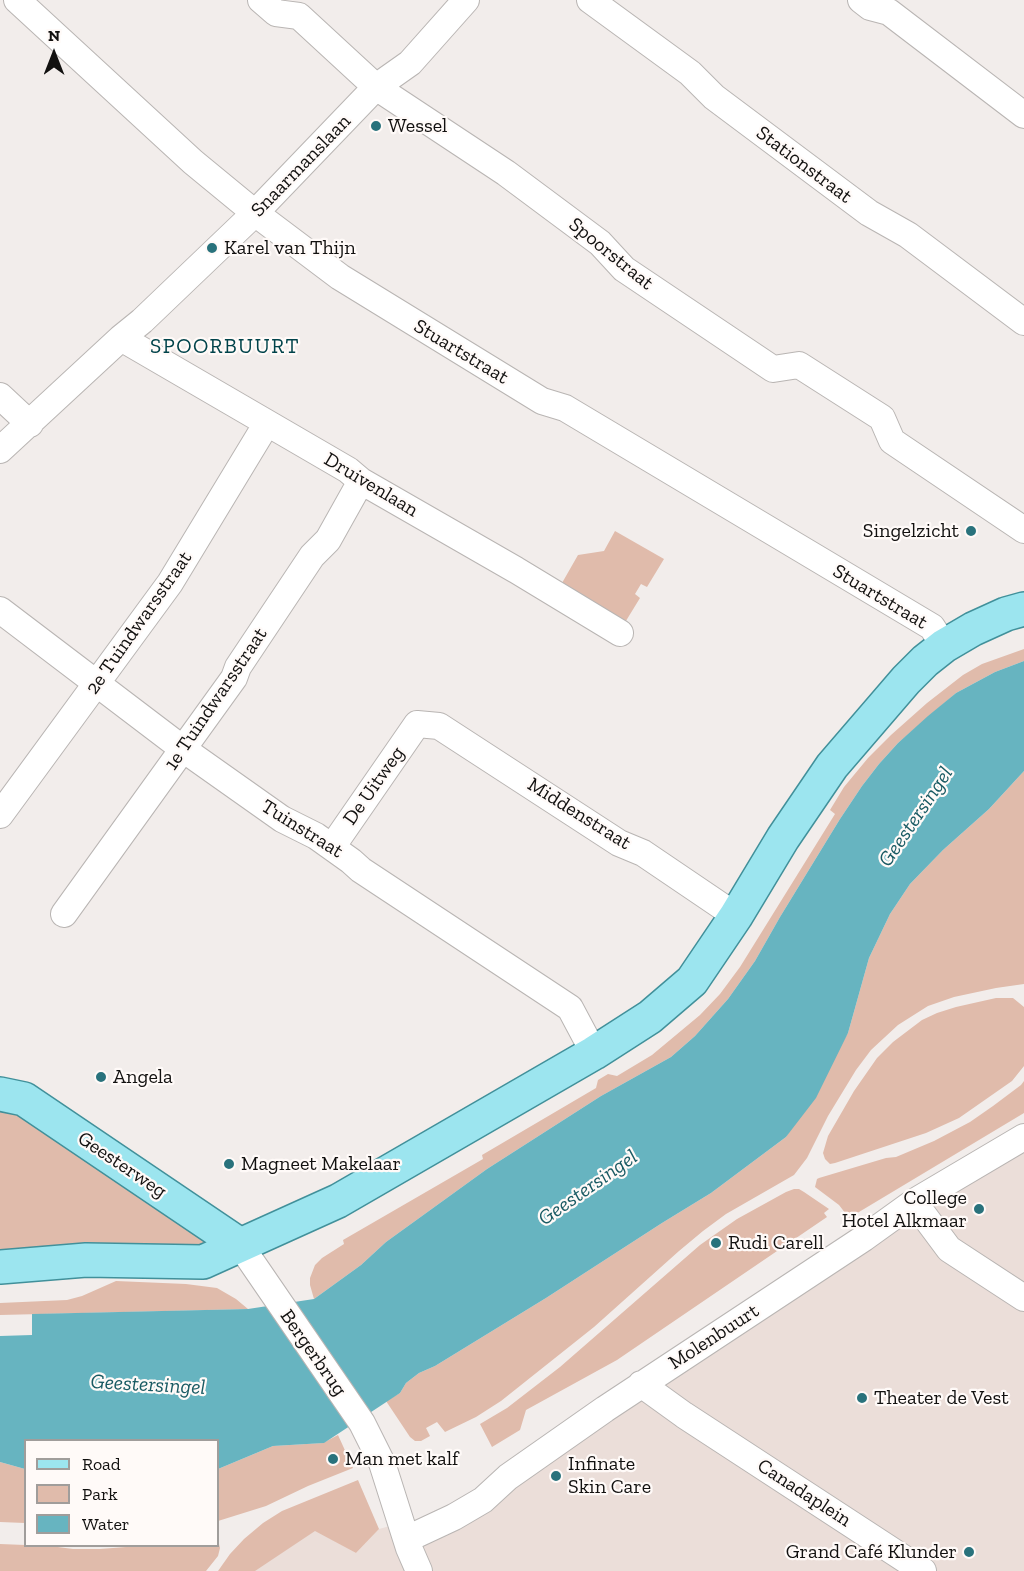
<!DOCTYPE html>
<meta charset="utf-8">
<style>
body{margin:0}
#map{position:relative;width:1024px;height:1571px;overflow:hidden;background:#f2edeb;font-family:"Zilla Slab",serif}
canvas{display:block}
.legend{position:absolute;left:24px;top:1439px;width:195px;height:108px;box-sizing:border-box;background:#fffaf8;border:2px solid #a09d9b;margin:0;padding:8px 10px;list-style:none;font-size:18px;color:#121110}
.legend li{display:flex;align-items:center;gap:12px;height:30px}
.legend b{width:30px;border:2px solid #a09d9b}
.north{position:absolute;left:24px;top:24px;width:60px;height:60px;-webkit-text-stroke:4px #fffaf8;paint-order:stroke;rotate:0deg;font-size:16px;font-weight:700;line-height:24px;text-align:center;color:#121110}
.north::after{content:'';display:block;margin:auto;width:21px;height:27px;background:#121110;clip-path:polygon(50% 0,100% 100%,50% 72%,0 100%)}
</style>
<div id="map">
<canvas width="1024" height="1571"></canvas>
<ul class="legend">
<li><b style="height:8px;background:#9ce5ef"></b>Road</li>
<li><b style="height:16px;background:#e0bbab"></b>Park</li>
<li><b style="height:16px;background:#67b4c0"></b>Water</li>
</ul>
<div class="north">N</div>
</div>
<script>
const g = document.querySelector('canvas').getContext('2d');
g.lineJoin = 'round';
function fill(path, color) { g.fillStyle = color; g.fill(path, 'evenodd'); }
const toPath = rows => new Path2D(rows.map(r => 'M' + r).join(''));
function trace(path, color, width, dash) { g.strokeStyle = color; g.lineWidth = width; g.lineCap = dash ? 'butt' : 'round'; g.setLineDash(dash || []); g.stroke(path); }
function drawText(font, color, halo, rows, align = 'center') {
  g.font = font + ' "Zilla Slab",serif'; g.lineWidth = 4.5; g.setLineDash([]); g.textBaseline = 'middle'; g.strokeStyle = halo; g.fillStyle = color; for (const [text, x, y, turn = 0] of rows) {
    g.save(); g.translate(x, y); g.rotate((+turn || 0) * Math.PI / 180); g.textAlign = isNaN(turn) ? turn : align; if (halo) g.strokeText(text, 0, 0); g.fillText(text, 0, 0); g.restore();
  }
}
fill(toPath([
 [1024,1147,1024,1571,426,1571,431,1567,425,1557,421,1547,905,1217],
 [390,1526,408,1571,253,1571,315,1530,356,1553,379,1529]
]), '#ebded9');
fill(toPath([
 [615,531,664,559,647,587,641,584,635,594,640,598,621,629,558,590,578,555,604,551],
 [1024,649,1024,661,995,672,956,693,898,743,879,764,862,786,840,819,780,917,755,961,728,999,695,1036,671,1057,601,1096,487,1169,386,1242,361,1265,314,1299,310,1285,310,1278,315,1265,322,1258,344,1244,343,1240,483,1159,482,1155,596,1088,598,1080,608,1074,617,1076,652,1055,700,1015,720,994,740,967,835,814,830,810,844,787,868,758,891,735,927,703,963,675,982,664],
 [1024,771,1024,984,996,988,954,997,928,1006,898,1025,871,1050,856,1070,828,1116,807,1158,794,1175,726,1214,703,1231,679,1251,594,1327,501,1401,476,1417,445,1432,437,1422,426,1428,430,1436,421,1441,415,1441,410,1437,386,1401,400,1393,406,1383,419,1373,435,1366,546,1298,662,1223,711,1193,786,1137,848,1033,869,958,890,914,910,884,943,850,989,809],
 [996,998,1013,998,1024,1007,1024,1066,1012,1081,959,1118,926,1133,835,1163,830,1164,825,1159,823,1153,828,1136,854,1091,877,1058,893,1042,922,1020,937,1013,956,1007],
 [1024,1081,1024,1113,849,1218,839,1205,815,1187,817,1179,819,1178,886,1158,896,1157,934,1141,970,1122,993,1106,1021,1085],
 [0,1107,21,1113,215,1246,0,1257],
 [794,1189,799,1189,804,1192,829,1209,824,1213,827,1217,617,1360,526,1410,520,1430,492,1447,480,1424,507,1408,560,1367,700,1245,737,1219,786,1192],
 [116,1281,186,1284,217,1288,236,1299,248,1309,0,1315,0,1303,67,1300,82,1296],
 [338,1435,353,1468,308,1486,266,1506,218,1521,218,1469,273,1446,323,1443],
 [0,1462,25,1469,25,1523,0,1522],
 [358,1480,379,1529,356,1553,315,1531,255,1571,218,1571,230,1554,244,1539,263,1523,282,1511],
 [218,1540,220,1548,218,1556,206,1571,0,1571,0,1544,50,1546,73,1549,100,1549,139,1546,218,1546]
]), '#e0bbab');
fill(toPath([
 [1024,661,1024,771,989,809,943,850,910,884,890,914,869,958,848,1033,816,1098,786,1137,711,1193,662,1223,546,1298,435,1366,419,1373,406,1383,400,1393,324,1443,273,1446,218,1469,218,1440,26,1440,25,1469,0,1462,0,1336,32,1335,32,1314,248,1309,314,1299,361,1265,386,1242,487,1169,601,1096,671,1057,695,1036,728,999,755,961,780,917,840,819,862,786,879,764,898,743,928,716,956,693,995,672]
]), '#67b4c0');
const minor = toPath([
 [17,0,193,162,255,213,340,277,542,401,565,408,932,627,944,646],
 [261,0,276,13,299,16,376,87,506,173,600,243,624,269,773,369,799,365,882,418,892,441,1024,530],
 [590,0,690,73,714,97,869,213,908,235,1024,322],
 [861,0,870,7,889,12,1024,115],
 [121,338,348,470,361,481,516,570,620,633],
 [0,396,30,424],
 [0,450,121,338,142,321,255,213,376,87,410,63,466,0],
 [0,610,183,749,282,819,316,836,351,861,361,870,570,1008,594,1053],
 [0,815,170,583,267,423],
 [332,847,417,724,439,726,619,843,643,853,736,916],
 [64,914,234,678,238,667,312,556,328,540,361,481],
 [914,1202,949,1249,1024,1298],
 [240,1245,362,1423,382,1463,409,1548,419,1571],
 [641,1384,684,1415,923,1571],
 [407,1539,454,1517,483,1500,508,1477,605,1409,864,1238,914,1202,1024,1137]
]);
const major = toPath([
 [0,1094,24,1099,240,1245],
 [0,1267,86,1260,203,1262,338,1201,594,1053,650,1017,692,981,736,916,783,838,832,766,906,680,925,661,944,646,973,629,1006,614,1024,609]
]);
trace(minor, '#b9b5b3', 28);
trace(major, '#41909a', 36);
trace(minor, '#fff', 26);
trace(major, '#9ce5ef', 33);
for (const [x, y, r, color] of [
 [376,126,6,"#29727c"],
 [212,248,6,"#29727c"],
 [971,531,6,"#29727c"],
 [101,1077,6,"#29727c"],
 [229,1164,6,"#29727c"],
 [979,1209,6,"#29727c"],
 [716,1243,6,"#29727c"],
 [862,1398,6,"#29727c"],
 [333,1459,6,"#29727c"],
 [556,1476,6,"#29727c"],
 [969,1552,6,"#29727c"]
]) { const dot = new Path2D(); dot.arc(x, y, r, 0, 2 * Math.PI); g.fillStyle = color; g.fill(dot); trace(dot, '#fffaf8', 2); }
drawText('20px', '#121110', '#fffaf8', [
 ["Wessel",388,126],
 ["Karel van Thijn",224,248],
 ["Singelzicht",959,531,"right"],
 ["Angela",113,1077],
 ["Magneet Makelaar",241,1164],
 ["College",967,1198,"right"],
 ["Hotel Alkmaar",967,1221,"right"],
 ["Rudi Carell",728,1243],
 ["Theater de Vest",874,1398],
 ["Man met kalf",345,1459],
 ["Infinate",568,1464],
 ["Skin Care",568,1487],
 ["Grand Café Klunder",957,1552,"right"]
], 'left');
drawText('20px', '#121110', '#fffaf8', [
 ["Stationstraat",804,165,37],
 ["Snaarmanslaan",301,166,-46],
 ["Spoorstraat",611,254,39],
 ["Stuartstraat",461,352,31],
 ["Druivenlaan",371,485,31],
 ["Stuartstraat",880,597,31],
 ["2e Tuindwarsstraat",139,623,-55],
 ["1e Tuindwarsstraat",216,699,-56],
 ["De Uitweg",374,786,-55],
 ["Middenstraat",579,814,32],
 ["Tuinstraat",302,829,32],
 ["Geesterweg",122,1165,34],
 ["Molenbuurt",714,1337,-33],
 ["Bergerbrug",313,1353,55],
 ["Canadaplein",804,1493,33]
]);
g.letterSpacing = '1.5px';
drawText('21px', '#00434a', '#fffaf8', [
 ["SPOORBUURT",225,347]
]);
g.letterSpacing = '0px';
drawText('italic 21px', '#195a63', '#fffaf8', [
 ["Geestersingel",916,817,-56],
 ["Geestersingel",588,1188,-35],
 ["Geestersingel",148,1385,3]
]);
</script>
